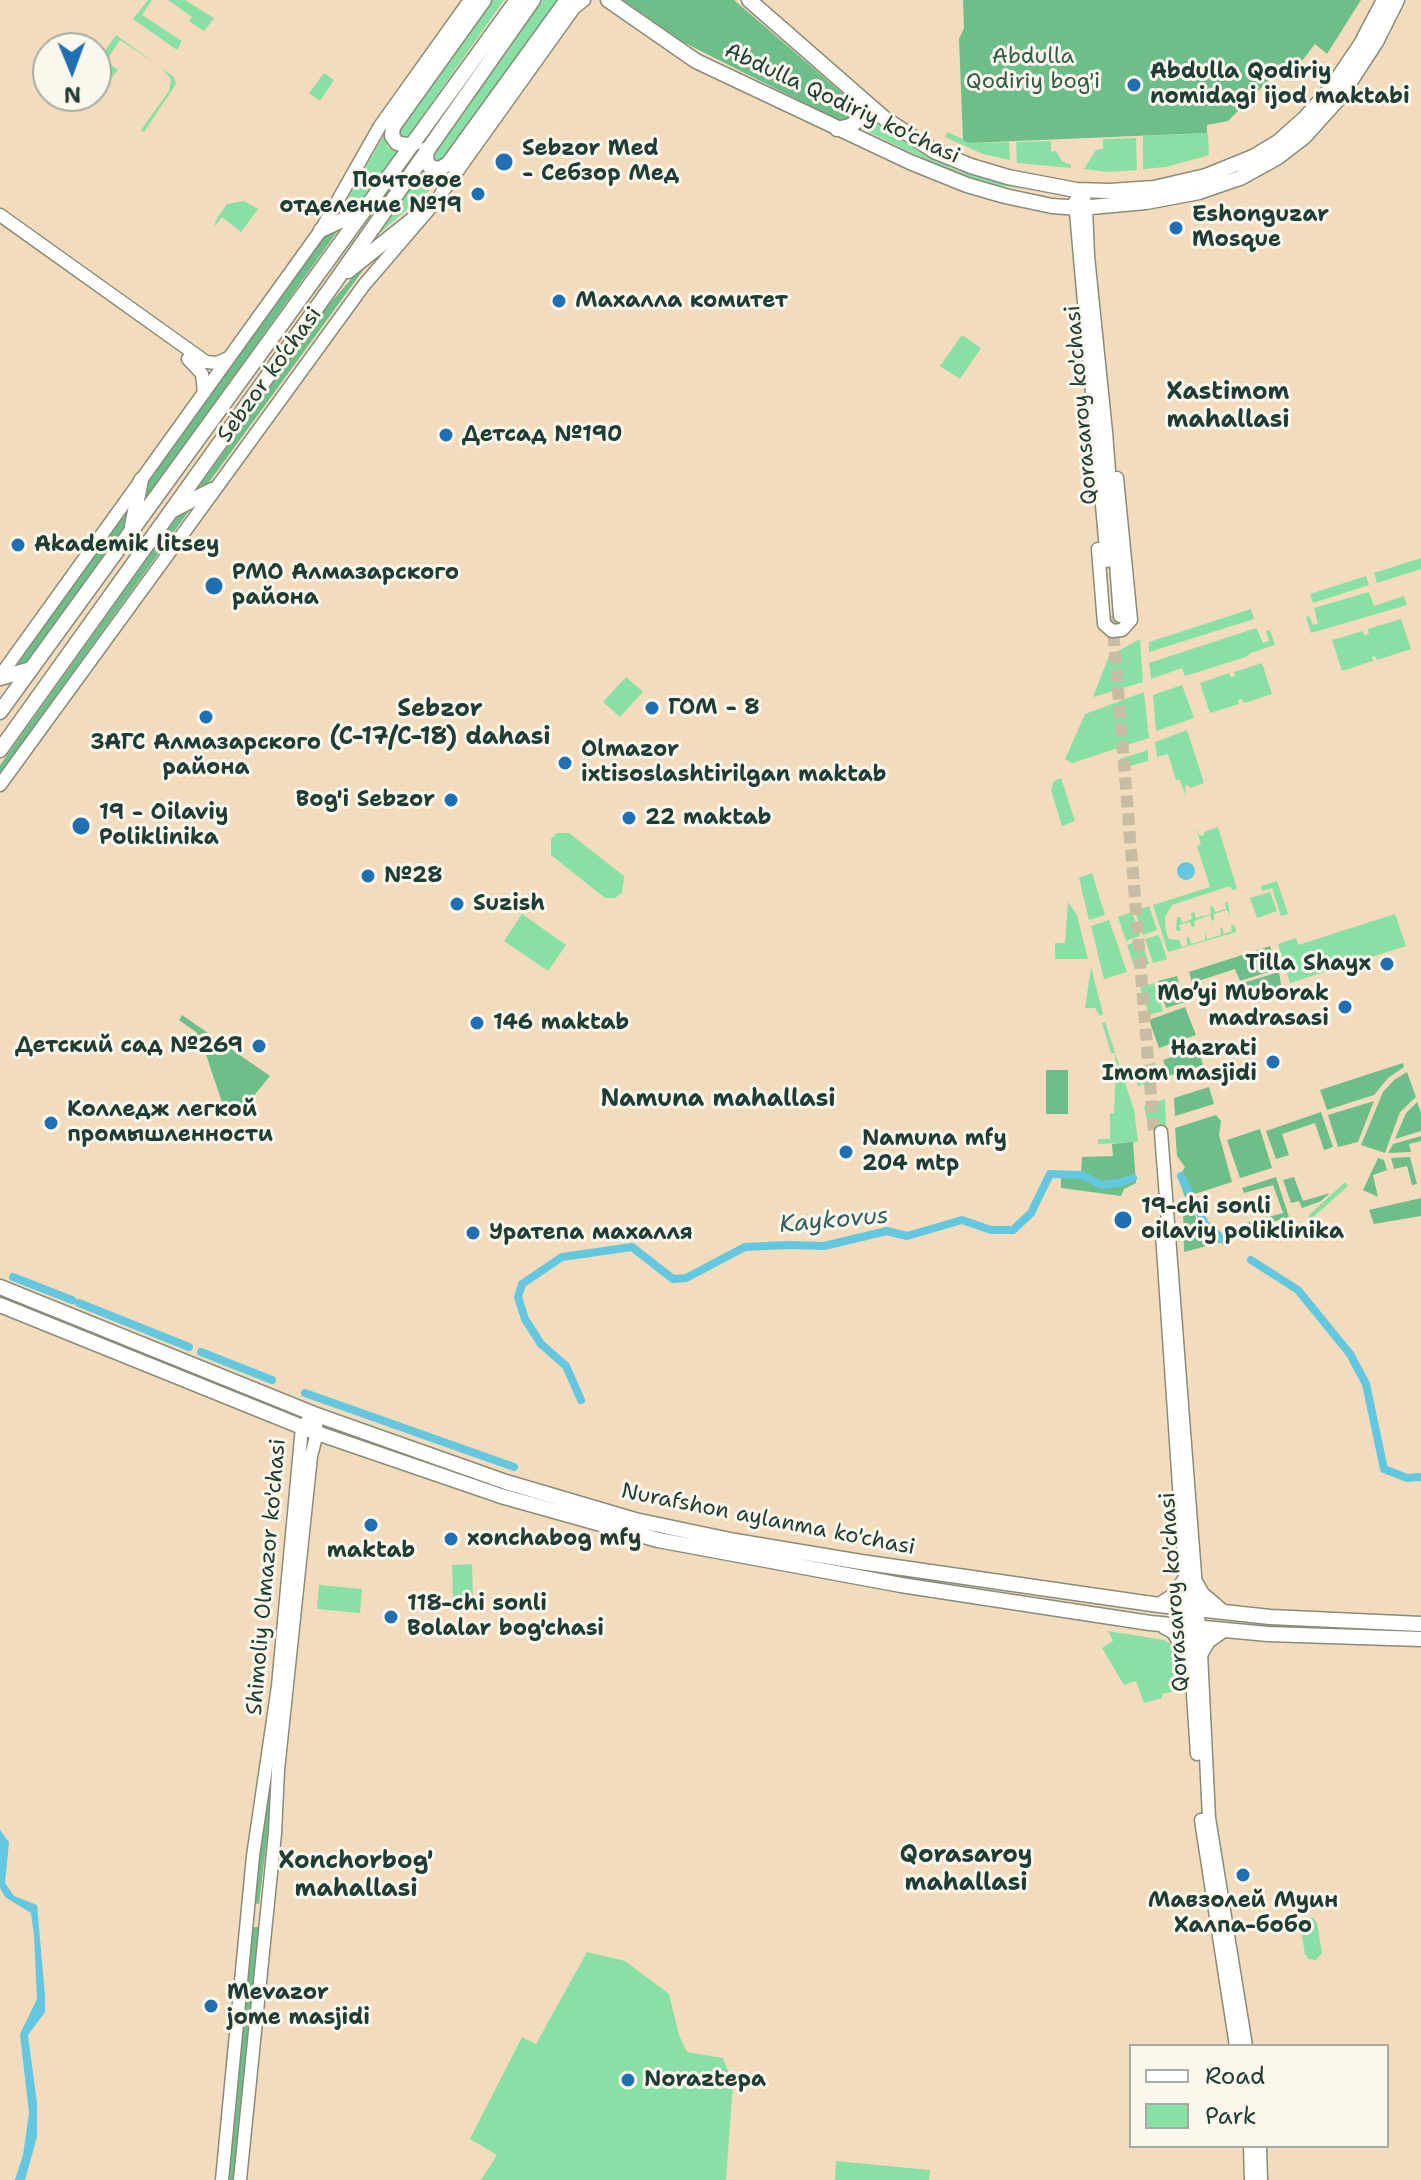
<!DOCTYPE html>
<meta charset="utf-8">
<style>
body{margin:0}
#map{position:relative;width:1421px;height:2180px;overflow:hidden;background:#f2dcbd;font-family:"Shantell Sans",sans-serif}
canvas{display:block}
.legend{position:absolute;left:1129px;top:2044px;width:260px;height:104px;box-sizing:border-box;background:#fbf7ec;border:2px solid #a3ada2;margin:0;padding:10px 14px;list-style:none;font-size:24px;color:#1f3d34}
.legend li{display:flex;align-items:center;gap:16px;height:40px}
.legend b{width:40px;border:2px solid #a3ada2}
.north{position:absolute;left:32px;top:32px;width:80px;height:80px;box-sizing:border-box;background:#fbf7ec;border:2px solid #a3ada2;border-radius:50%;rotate:179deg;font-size:22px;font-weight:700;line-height:32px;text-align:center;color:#1f3d34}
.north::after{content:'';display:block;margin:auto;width:28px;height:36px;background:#1f6fb2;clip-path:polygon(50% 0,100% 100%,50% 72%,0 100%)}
</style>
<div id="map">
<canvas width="1421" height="2180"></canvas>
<ul class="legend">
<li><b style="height:10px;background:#fff"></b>Road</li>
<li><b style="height:22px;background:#89e0a4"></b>Park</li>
</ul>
<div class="north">N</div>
</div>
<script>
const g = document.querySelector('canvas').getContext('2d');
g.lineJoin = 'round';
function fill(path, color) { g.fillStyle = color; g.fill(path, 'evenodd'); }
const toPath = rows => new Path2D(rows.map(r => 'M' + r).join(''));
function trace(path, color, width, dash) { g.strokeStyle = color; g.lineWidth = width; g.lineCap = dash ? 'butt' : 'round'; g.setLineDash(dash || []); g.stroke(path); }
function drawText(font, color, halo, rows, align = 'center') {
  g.font = font + ' "Shantell Sans",sans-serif'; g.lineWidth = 6; g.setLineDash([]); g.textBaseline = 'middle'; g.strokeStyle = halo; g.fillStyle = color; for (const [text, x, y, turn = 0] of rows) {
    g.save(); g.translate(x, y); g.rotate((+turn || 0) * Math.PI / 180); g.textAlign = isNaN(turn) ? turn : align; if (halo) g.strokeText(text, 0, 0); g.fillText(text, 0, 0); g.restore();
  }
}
fill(toPath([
 [148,0,152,0,142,15,182,41,177,50,133,19],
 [168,0,185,0,214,18,204,31,189,21,192,17],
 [490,0,504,0,407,138,400,140,396,131],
 [542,0,559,0,443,163,436,165,431,156,433,153],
 [116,35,174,77,176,84,144,132,141,130,169,91,171,79,162,68,120,40,106,61,118,70,110,80,99,72,98,61],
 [324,73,334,80,320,101,309,93],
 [963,116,968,143,1009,142,1010,160,983,154,945,137,947,132,963,139],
 [867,119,872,120,929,157,958,171,1025,189,987,184,958,175,866,131,863,125],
 [1208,133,1209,155,1166,167,1143,169,1143,136],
 [384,135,388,147,399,152,357,206,341,211],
 [1136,138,1137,170,1109,172,1084,169,1096,150,1103,149,1103,139],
 [1051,141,1051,152,1056,151,1062,161,1071,165,1071,168,1017,163,1016,142],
 [422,169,429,178,444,178,374,238],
 [244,201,258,209,241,232,222,217,214,227,216,220,227,204],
 [962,335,981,348,960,379,940,366],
 [1421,558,1421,569,1377,583,1374,573],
 [1366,576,1369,585,1313,603,1310,594],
 [1369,592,1374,606,1404,596,1407,605,1311,633,1306,617,1309,616,1313,625,1318,623,1314,608],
 [1251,609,1254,619,1149,652,1149,642],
 [1401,619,1411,649,1377,660,1375,656,1372,657,1373,661,1342,671,1332,640,1363,631,1364,635,1369,634,1368,629],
 [1256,628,1263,643,1269,641,1266,631,1270,630,1275,645,1250,653,1246,657,1185,676,1182,668,1151,679,1149,663],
 [1140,639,1143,682,1093,697,1109,656],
 [1262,663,1272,694,1244,703,1242,699,1238,700,1239,704,1210,713,1200,683,1229,673,1231,677,1235,676,1234,672],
 [626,677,643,692,620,717,603,702],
 [1182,685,1194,718,1156,731,1153,695],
 [1144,692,1149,738,1072,763,1065,759,1085,714],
 [1187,730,1204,783,1190,788,1188,785,1185,786,1186,796,1180,780,1176,780,1168,754,1157,757,1155,742],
 [1148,750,1148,761,1123,768,1120,759],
 [1061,778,1075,821,1062,826,1051,790,1054,781],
 [1218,827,1237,889,1232,890,1230,886,1172,905,1165,917,1166,932,1169,939,1179,940,1182,947,1188,945,1186,938,1189,937,1191,944,1205,940,1205,932,1207,939,1221,935,1220,928,1222,928,1224,934,1232,931,1231,925,1235,926,1236,932,1168,952,1153,905,1210,887,1197,846,1201,844,1196,828,1200,836,1204,835,1204,832],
 [557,833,569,833,624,876,622,893,615,898,605,898,551,855,551,839],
 [1092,873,1105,915,1089,920,1079,878],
 [1277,881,1288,914,1281,916,1272,888,1262,891,1261,886],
 [1270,892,1277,911,1257,918,1250,898],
 [1068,902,1077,915,1088,959,1055,959,1055,943,1065,943],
 [1225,902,1228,903,1230,915,1227,910,1214,914,1214,920,1212,921,1210,915,1194,921,1195,926,1192,927,1190,922,1179,925,1181,931,1176,930,1177,917,1180,917,1182,923,1192,919,1191,913,1194,912,1196,918,1211,914,1210,907,1213,906,1215,912,1226,909],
 [1149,906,1157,930,1143,935,1135,911],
 [1132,912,1140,936,1126,941,1118,917],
 [522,914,566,945,548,971,504,941],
 [1395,914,1406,946,1290,983,1278,944,1296,938,1298,945],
 [1109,920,1127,972,1104,979,1091,926],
 [1159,935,1167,959,1153,963,1145,939],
 [1141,940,1149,964,1135,969,1127,945],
 [1091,967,1103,1014,1100,1016,1095,1008,1085,1008],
 [1154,983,1163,1011,1149,1015,1140,988],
 [1105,1022,1134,1110,1138,1142,1098,1144,1098,1139,1110,1139,1110,1113,1114,1113,1116,1064,1115,1053,1111,1053,1102,1023],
 [1155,1062,1161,1079,1138,1086,1133,1070],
 [1165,1099,1166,1128,1149,1129,1144,1106],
 [1345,1182,1348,1186,1310,1220,1308,1216],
 [472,1564,473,1600,453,1600,452,1565],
 [319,1585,362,1589,360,1613,317,1609],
 [1108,1631,1164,1640,1171,1644,1174,1650,1176,1691,1162,1694,1162,1698,1144,1703,1136,1681,1124,1685,1102,1648,1113,1641],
 [1307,1917,1313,1918,1317,1923,1322,1953,1316,1960,1309,1959,1305,1954,1300,1924],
 [587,1952,625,1961,669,1994,679,2035,687,2052,723,2058,733,2084,726,2180,481,2180,497,2155,470,2139,522,2037,536,2044],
 [836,2161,930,2170,929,2180,835,2180]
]), '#89e0a4');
fill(toPath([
 [623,0,734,0,856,105,852,115,844,123,679,40],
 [963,0,1361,0,1327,54,1315,44,1299,65,1287,62,1228,121,1207,125,1207,133,968,143,963,140,959,39,964,28],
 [344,222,141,506,144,486,304,261,329,230],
 [367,261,369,262,207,485,196,491,325,309],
 [191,508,0,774,0,765,177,517],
 [127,511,130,513,124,528,26,666,14,669],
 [1270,946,1278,969,1240,981,1235,969,1192,983,1189,972],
 [1279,972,1283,997,1279,998,1276,993,1249,1001,1243,983],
 [1177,976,1185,1002,1166,1008,1158,981],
 [1185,1007,1196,1035,1159,1048,1149,1020],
 [182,1015,270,1076,234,1120,224,1108,202,1043,196,1032,179,1020],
 [1198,1048,1203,1065,1169,1076,1163,1060],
 [1403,1063,1404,1067,1388,1078,1374,1095,1327,1110,1320,1090],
 [1046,1070,1068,1070,1068,1114,1046,1114],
 [1407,1072,1416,1097,1400,1112,1385,1153,1361,1145,1383,1092,1394,1080],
 [1209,1087,1214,1104,1175,1116,1174,1098],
 [1374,1101,1358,1142,1338,1147,1328,1115],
 [1417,1102,1421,1113,1421,1131,1395,1139,1406,1113],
 [1321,1112,1333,1147,1324,1150,1315,1123,1282,1134,1289,1155,1276,1159,1266,1131],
 [1216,1115,1221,1121,1219,1135,1232,1182,1185,1197,1178,1178,1185,1167,1177,1156,1175,1128],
 [1260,1129,1272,1168,1240,1178,1227,1140],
 [1421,1136,1421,1141,1409,1144,1411,1152,1388,1153,1393,1144],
 [1133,1142,1136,1183,1124,1189,1121,1196,1061,1188,1061,1176,1081,1175,1082,1157,1113,1156,1112,1144],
 [1410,1157,1417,1184,1412,1185,1407,1166,1394,1169,1391,1158],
 [1378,1158,1384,1160,1387,1170,1373,1175,1378,1197,1363,1190],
 [1276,1177,1289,1217,1244,1231,1240,1225,1283,1213,1273,1185,1244,1193,1242,1188],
 [1294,1177,1303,1201,1330,1193,1321,1201,1302,1208,1299,1201,1291,1203,1283,1180],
 [1421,1198,1421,1216,1374,1224,1369,1210],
 [1190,1205,1200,1226,1222,1242,1184,1252,1183,1207],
 [270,1787,273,1788,259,1904,253,1903],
 [252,1927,259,1927,236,2180,228,2180]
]), '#6ebe8a');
fill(toPath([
 '1177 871a9 9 0 1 1 18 0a9 9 0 1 1-18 0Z',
 [0,1830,9,1842,5,1883,14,1896,37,1905,45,1996,45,2012,28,2035,37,2103,37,2137,25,2180,15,2180,23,2155,29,2113,20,2034,37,1999,34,1936,31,1913,5,1897,0,1888]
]), '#62c7df');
trace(toPath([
 [1181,1176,1205,1224,1226,1242],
 [1251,1260,1298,1290,1350,1354,1366,1384,1384,1469,1407,1478,1421,1477],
 [13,1277,72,1300],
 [79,1303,189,1347],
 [201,1352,272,1380],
 [305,1393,514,1467],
 [581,1400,566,1366,541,1344,525,1319,518,1297,522,1284,562,1257,632,1247,673,1279,686,1278,745,1247,788,1245,824,1246,887,1231,907,1236,962,1220,991,1230,1013,1230,1031,1213,1050,1174,1082,1175,1101,1185,1119,1183,1133,1178]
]), '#62c7df', 8);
trace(toPath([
 [1112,616,1154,1133]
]), '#c8bca2', 12, [12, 6]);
const secondary = toPath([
 [1082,190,1086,207,1088,256,1106,432,1120,616],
 [1075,201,1107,561],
 [0,215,206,362,217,363,228,358],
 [188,359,202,374,204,393],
 [1098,549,1104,624,1112,631,1122,630,1131,620,1117,478],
 [0,676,321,230,380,126,470,0],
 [0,785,364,285,436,201,574,8,584,0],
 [1161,1132,1201,1653,1209,1818,1246,2046],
 [1162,1233,1197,1754],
 [1201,1820,1236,2046],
 [1250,2146,1251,2180],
 [1260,2146,1261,2180],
 [222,2180,253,1856,278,1686,302,1427,314,1414],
 [240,2180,275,1833,278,1770,311,1456,317,1433,316,1425]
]);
const primary = toPath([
 [608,0,696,61,910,162,967,185,1005,196,1052,206,1080,208,1146,202,1199,192,1240,178,1278,157,1304,137,1340,97,1376,42,1397,0],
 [749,0,884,118,934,151,971,166,1008,177,1076,190,1110,191,1154,188,1206,176,1253,157,1278,142,1305,118,1332,87,1361,44,1384,0],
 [837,129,850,126,859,120,862,107,857,96],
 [415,143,406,145,397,143,392,136,393,127,484,0],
 [427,149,426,160,430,167,439,169,448,164,567,0],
 [321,230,362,211],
 [348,271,436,201],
 [173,510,212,490],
 [132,526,141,480],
 [0,678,31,669],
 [0,712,517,0],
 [0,750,335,282,533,0],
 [0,1287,314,1414,506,1482,635,1520,735,1541,861,1562,1159,1605,1270,1617,1421,1624],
 [0,1305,317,1433,501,1496,658,1540,901,1585,1150,1623,1268,1634,1421,1639],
 [1194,1580,1202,1594,1223,1612],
 [1159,1605,1175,1595,1185,1579],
 [1165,1627,1173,1631,1188,1654],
 [1201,1653,1208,1641,1222,1631]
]);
trace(secondary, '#888c78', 15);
trace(primary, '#888c78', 17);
trace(secondary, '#fff', 12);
trace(primary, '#fff', 14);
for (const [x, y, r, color] of [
 [1134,85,8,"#1f6fb2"],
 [504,162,10,"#1f6fb2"],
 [478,194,8,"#1f6fb2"],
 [1176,228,8,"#1f6fb2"],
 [559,301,8,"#1f6fb2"],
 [446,435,8,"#1f6fb2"],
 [18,545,8,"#1f6fb2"],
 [214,586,10,"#1f6fb2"],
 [652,708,8,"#1f6fb2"],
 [206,717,8,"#1f6fb2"],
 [565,763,8,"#1f6fb2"],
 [451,800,8,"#1f6fb2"],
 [629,818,8,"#1f6fb2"],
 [81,826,10,"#1f6fb2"],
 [368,876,8,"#1f6fb2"],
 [457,904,8,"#1f6fb2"],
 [1387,964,8,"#1f6fb2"],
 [1345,1007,8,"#1f6fb2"],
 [477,1023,8,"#1f6fb2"],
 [259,1046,8,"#1f6fb2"],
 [1273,1062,8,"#1f6fb2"],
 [51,1123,8,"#1f6fb2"],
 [846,1152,8,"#1f6fb2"],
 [1123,1220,10,"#1f6fb2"],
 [473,1233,8,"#1f6fb2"],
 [371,1525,8,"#1f6fb2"],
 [451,1539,8,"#1f6fb2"],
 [391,1617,8,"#1f6fb2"],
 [1243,1875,8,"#1f6fb2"],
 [211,2006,8,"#1f6fb2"],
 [628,2080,8,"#1f6fb2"]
]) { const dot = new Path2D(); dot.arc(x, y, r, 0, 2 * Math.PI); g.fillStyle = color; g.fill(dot); trace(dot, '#fbf7ec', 3); }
drawText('22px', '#345e4a', '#fbf7ec', [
 ["Abdulla",1033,57],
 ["Qodiriy bog'i",1033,82]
]);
drawText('bold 22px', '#1f3d34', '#fbf7ec', [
 ["Abdulla Qodiriy",1150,72],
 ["nomidagi ijod maktabi",1150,97],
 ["Sebzor Med",522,149],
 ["- Себзор Мед",522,174],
 ["Почтовое",462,181,"right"],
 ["отделение №19",462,206,"right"],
 ["Eshonguzar",1192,215],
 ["Mosque",1192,240],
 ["Махалла комитет",575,301],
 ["Детсад №190",462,435],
 ["Akademik litsey",34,545],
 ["РМО Алмазарского",232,573],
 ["района",232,598],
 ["ГОМ - 8",668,708],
 ["ЗАГС Алмазарского",206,743,"center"],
 ["района",206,768,"center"],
 ["Olmazor",581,750],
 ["ixtisoslashtirilgan maktab",581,775],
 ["Bog'i Sebzor",435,800,"right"],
 ["19 - Oilaviy",99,813],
 ["Poliklinika",99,838],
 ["22 maktab",645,818],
 ["№28",384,876],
 ["Suzish",473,904],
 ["Tilla Shayx",1371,964,"right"],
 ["Mo’yi Muborak",1329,994,"right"],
 ["madrasasi",1329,1019,"right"],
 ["146 maktab",493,1023],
 ["Детский сад №269",243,1046,"right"],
 ["Hazrati",1257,1049,"right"],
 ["Imom masjidi",1257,1074,"right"],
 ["Колледж легкой",67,1110],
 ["промышленности",67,1135],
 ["Namuna mfy",862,1139],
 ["204 mtp",862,1164],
 ["19-chi sonli",1141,1207],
 ["oilaviy poliklinika",1141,1232],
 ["Уратепа махалля",489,1233],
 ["xonchabog mfy",467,1539],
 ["maktab",371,1551,"center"],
 ["118-chi sonli",407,1604],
 ["Bolalar bog'chasi",407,1629],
 ["Мавзолей Муин",1243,1901,"center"],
 ["Халпа-бобо",1243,1926,"center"],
 ["Mevazor",227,1993],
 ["jome masjidi",227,2018],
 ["Noraztepa",644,2080]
], 'left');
drawText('22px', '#1f3d34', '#fbf7ec', [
 ["Abdulla Qodiriy ko'chasi",842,104,25],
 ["Sebzor ko‘chasi",270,375,-54],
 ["Qorasaroy ko'chasi",1082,405,-95],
 ["Nurafshon aylanma ko'chasi",768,1520,11],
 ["Shimoliy Olmazor ko'chasi",267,1577,-85],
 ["Qorasaroy ko'chasi",1175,1592,-94]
]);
drawText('bold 24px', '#1f3d34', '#fbf7ec', [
 ["Xastimom",1228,393],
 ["mahallasi",1228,421],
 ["Sebzor",440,710],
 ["(C-17/C-18) dahasi",440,738],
 ["Namuna mahallasi",718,1100],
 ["Qorasaroy",966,1856],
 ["mahallasi",966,1884],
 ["Xonchorbog'",356,1862],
 ["mahallasi",356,1890]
]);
drawText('italic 24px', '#30605f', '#fbf7ec', [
 ["Kaykovus",834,1221,-5]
]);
</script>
